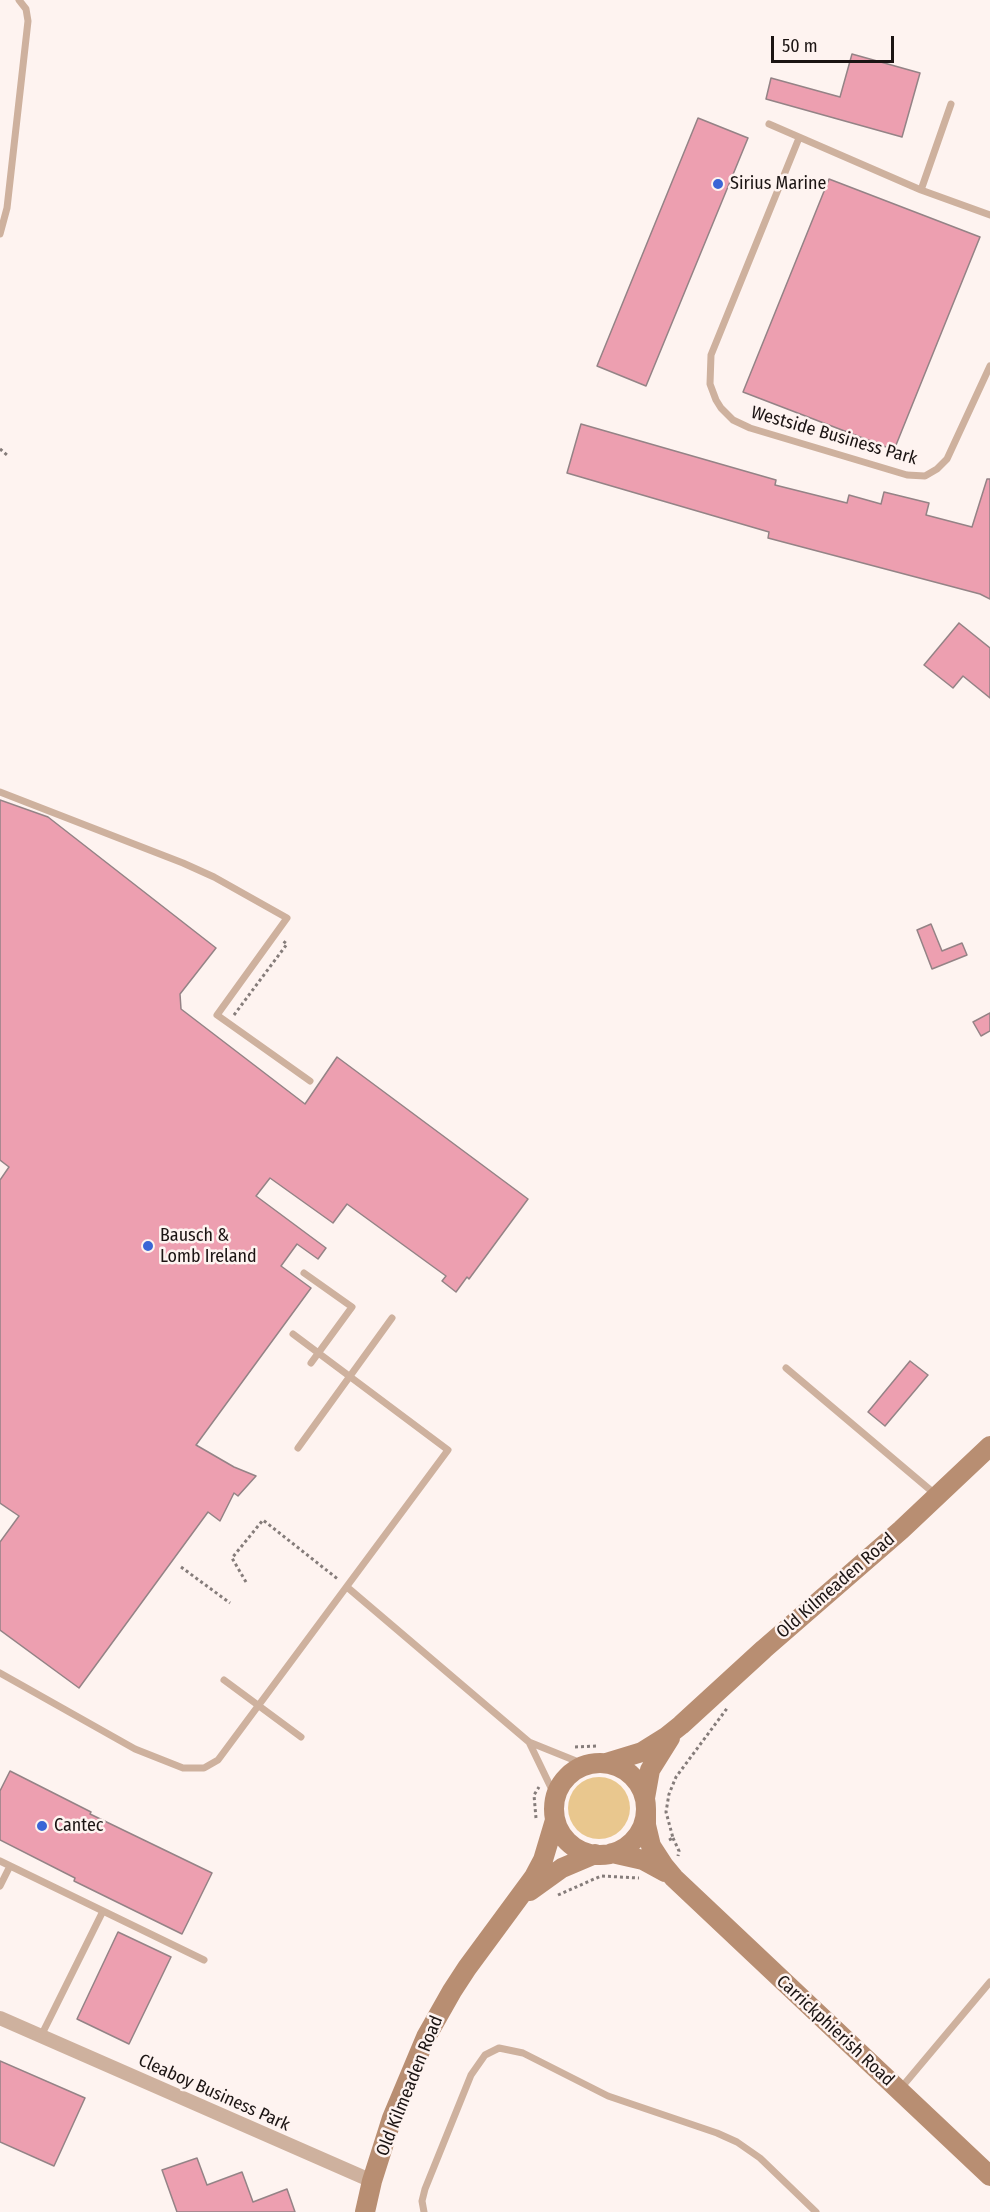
<!DOCTYPE html>
<style>
body{margin:0}
#map{position:relative;width:990px;height:2212px;overflow:hidden;background:#fef3f0;font-family:"Fira Sans Condensed",sans-serif}
canvas{display:block}
.scale{position:absolute;left:771px;top:36px;width:123px;height:27px;box-sizing:border-box;border:3px solid #1b1413;border-top:0;padding-left:8px;font-size:18px;line-height:21px;white-space:nowrap;color:#1b1413;-webkit-text-stroke:4px #fef3f0;paint-order:stroke}
</style>
<div id="map">
<canvas width="990" height="2212"></canvas>
<div class="scale">50 m</div>
</div>
<script>
const g = document.querySelector('canvas').getContext('2d');
g.lineJoin = 'round';
function fill(path, color) { g.fillStyle = color; g.fill(path, 'evenodd'); }
const toPath = rows => new Path2D(rows.map(r => 'M' + r).join(''));
function trace(path, color, width, dash) { g.strokeStyle = color; g.lineWidth = width; g.lineCap = dash ? 'butt' : 'round'; g.setLineDash(dash || []); g.stroke(path); }
function drawText(font, color, halo, rows, align = 'center') {
  g.font = font + ' "Fira Sans Condensed",sans-serif'; g.lineWidth = 5; g.setLineDash([]); g.textBaseline = 'middle'; g.strokeStyle = halo; g.fillStyle = color; for (const [text, x, y, turn = 0] of rows) {
    g.save(); g.translate(x, y); g.rotate((+turn || 0) * Math.PI / 180); g.textAlign = isNaN(turn) ? turn : align; if (halo) g.strokeText(text, 0, 0); g.fillText(text, 0, 0); g.restore();
  }
}
fill(toPath([
 '568 1808a31 31 0 1 1 62 0a31 31 0 1 1-62 0Z'
]), '#e9c78e');
const building = toPath([
 [852,54,920,73,902,137,766,99,771,78,840,97,852,54],
 [698,118,748,138,646,386,597,366,698,118],
 [829,179,980,237,894,450,743,392,829,179],
 [581,424,776,480,775,485,847,503,849,495,881,504,884,492,929,503,926,515,972,527,987,479,990,479,990,599,980,594,768,538,769,532,567,473,581,424],
 [959,623,990,648,990,698,963,676,953,688,924,665,959,623],
 [0,800,48,817,216,948,180,994,181,1009,305,1104,337,1057,528,1199,469,1279,467,1277,456,1292,442,1281,446,1276,347,1204,333,1223,270,1178,256,1196,326,1248,318,1259,297,1244,281,1266,311,1288,196,1445,234,1467,256,1476,238,1496,234,1493,220,1521,208,1512,79,1688,0,1630,0,1542,19,1516,0,1503,0,1180,9,1167,0,1160,0,800],
 [931,924,942,951,962,943,967,955,932,969,917,930,931,924],
 [990,1013,990,1031,981,1036,973,1022,990,1013],
 [910,1361,928,1375,885,1426,868,1412,910,1361],
 [10,1771,91,1812,90,1814,212,1873,182,1934,74,1881,75,1878,0,1840,0,1791,10,1771],
 [118,1932,171,1957,129,2044,77,2019,118,1932],
 [0,2061,85,2098,54,2166,0,2142,0,2061],
 [197,2158,207,2185,242,2172,253,2202,287,2189,295,2212,177,2212,162,2170,197,2158]
]);
fill(building, '#ed9fb0');
trace(building, '#948386', 1.5);
trace(toPath([
 [0,449,7,455],
 [234,1015,287,944,283,941],
 [181,1567,230,1603],
 [246,1582,232,1558,263,1520,339,1580],
 [575,1747,598,1746],
 [536,1818,534,1795,539,1787],
 [673,1838,679,1851,678,1856],
 [669,1840,673,1838,666,1812,669,1794,676,1777,728,1707],
 [558,1895,601,1876,639,1878]
]), '#857c7a', 3, [3, 3]);
trace(toPath([
 [769,124,921,190,990,215],
 [799,138,711,355,710,384,716,400,721,408,733,420,750,428,907,475,925,476,937,469,947,459,990,366],
 [921,190,951,104],
 [0,234,7,208,28,21,26,9,19,0],
 [0,792,183,863,214,877,287,918,217,1015,310,1081],
 [304,1273,352,1307,311,1363],
 [786,1368,935,1494],
 [298,1448,392,1318],
 [347,1587,529,1742,586,1765],
 [0,1673,135,1749,183,1768,204,1768,218,1760,448,1450,293,1334],
 [224,1680,301,1737],
 [529,1742,556,1798],
 [0,1861,204,1960],
 [0,1886,10,1866],
 [41,2036,103,1911],
 [901,2088,990,1982],
 [424,2212,422,2201,425,2189,471,2075,485,2055,499,2048,523,2053,608,2096,717,2133,737,2142,760,2158,816,2212]
]), '#ceb19e', 7);
trace(toPath([
 [0,2018,372,2181]
]), '#ceb19e', 14);
trace(toPath([
 [606,1763,642,1752,666,1737,681,1725,764,1649,901,1530,990,1446],
 '554 1809a46 46 0 1 1 92 0a46 46 0 1 1-92 0Z',
 [645,1798,650,1770,670,1738],
 [646,1809,646,1825,651,1846,664,1866,674,1878,990,2176],
 [612,1853,643,1860,665,1872],
 [530,1891,562,1868,595,1854],
 [365,2212,372,2181,392,2118,426,2037,452,1991,467,1968,534,1877,543,1860,555,1820]
]), '#b88e72', 20);
for (const [x, y, r, color] of [
 [718,184,6,"#3a65d6"],
 [148,1246,6,"#3a65d6"],
 [42,1826,6,"#3a65d6"]
]) { const dot = new Path2D(); dot.arc(x, y, r, 0, 2 * Math.PI); g.fillStyle = color; g.fill(dot); trace(dot, '#fef3f0', 2); }
drawText('18px', '#1b1413', '#fef3f0', [
 ["Sirius Marine",730,184],
 ["Bausch &",160,1236],
 ["Lomb Ireland",160,1257],
 ["Cantec",54,1826]
], 'left');
drawText('18px', '#1b1413', '#fef3f0', [
 ["Westside Business Park",834,436,16],
 ["Old Kilmeaden Road",836,1586,-41],
 ["Carrickphierish Road",835,2031,43],
 ["Old Kilmeaden Road",410,2086,-68],
 ["Cleaboy Business Park",214,2093,24]
]);
</script>
